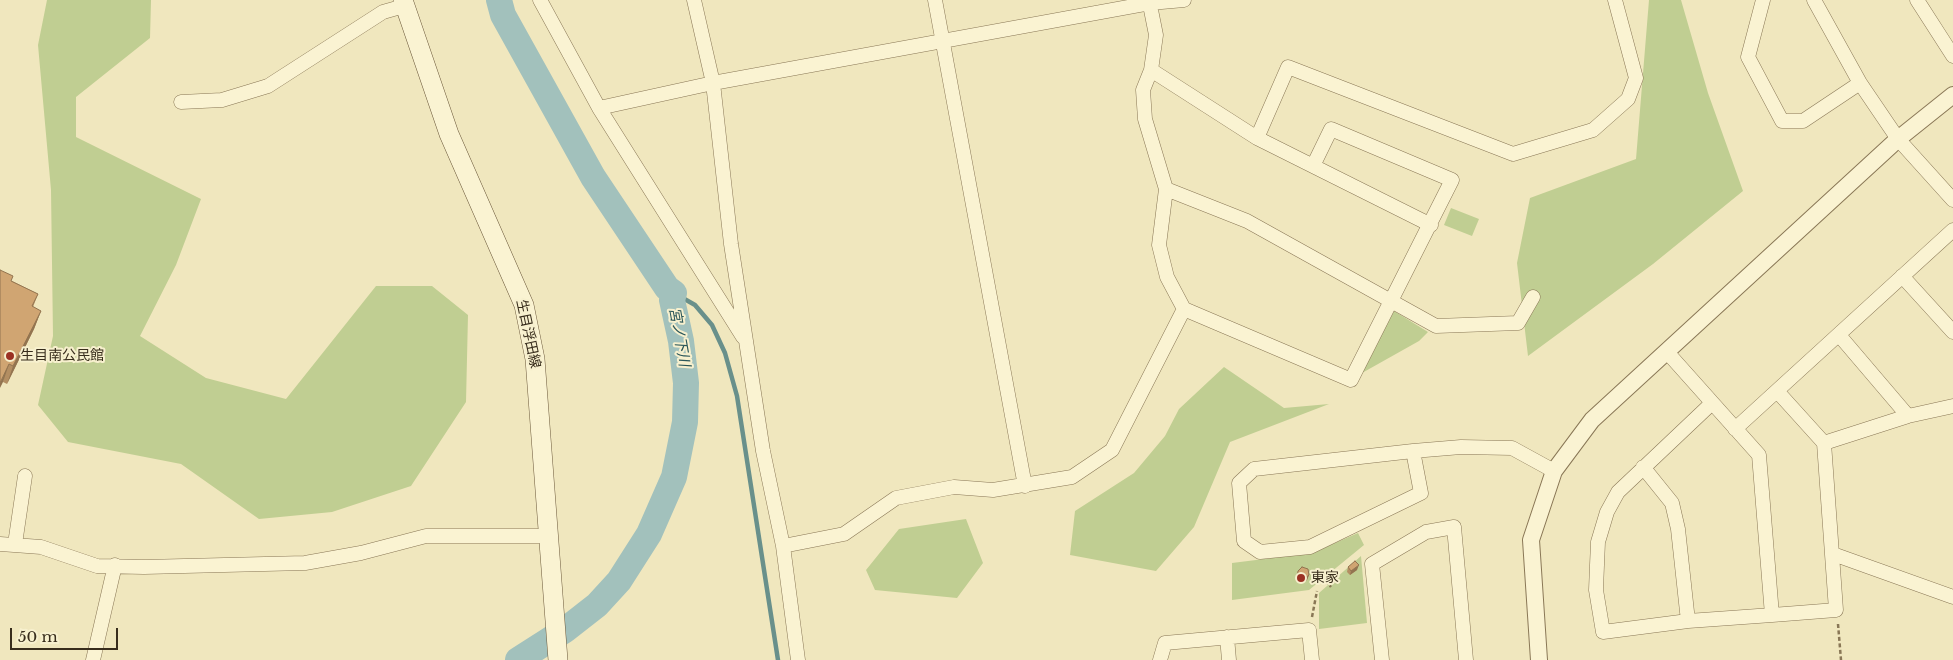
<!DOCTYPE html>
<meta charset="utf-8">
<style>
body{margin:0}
#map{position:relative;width:1953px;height:660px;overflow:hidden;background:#f0e7be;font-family:"Libre Baskerville",serif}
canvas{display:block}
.scale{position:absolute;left:10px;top:628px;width:108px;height:22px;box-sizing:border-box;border:2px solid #382d1c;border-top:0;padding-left:6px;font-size:15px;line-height:18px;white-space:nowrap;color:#382d1c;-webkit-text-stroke:4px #f7f0ce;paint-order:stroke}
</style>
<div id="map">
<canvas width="1953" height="660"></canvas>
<div class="scale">50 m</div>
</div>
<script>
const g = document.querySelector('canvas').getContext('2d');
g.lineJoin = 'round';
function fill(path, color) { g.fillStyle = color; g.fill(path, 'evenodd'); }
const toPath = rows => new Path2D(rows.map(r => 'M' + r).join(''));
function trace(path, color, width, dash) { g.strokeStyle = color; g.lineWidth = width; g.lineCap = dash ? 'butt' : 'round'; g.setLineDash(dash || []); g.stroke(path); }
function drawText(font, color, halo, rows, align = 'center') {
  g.font = font + ' "Libre Baskerville","Noto Sans JP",serif'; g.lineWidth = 4; g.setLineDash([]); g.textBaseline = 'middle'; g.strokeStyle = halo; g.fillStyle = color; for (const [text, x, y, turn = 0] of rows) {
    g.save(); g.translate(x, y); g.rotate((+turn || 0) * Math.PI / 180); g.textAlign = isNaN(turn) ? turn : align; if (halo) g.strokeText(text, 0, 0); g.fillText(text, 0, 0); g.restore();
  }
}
fill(toPath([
 [47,0,151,0,150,38,76,97,76,137,201,199,176,265,140,336,206,378,286,399,376,286,432,286,468,315,466,402,411,486,332,512,259,519,181,464,68,442,38,405,53,336,51,190,38,45],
 [1649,0,1681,0,1708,93,1743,191,1653,264,1528,356,1517,263,1530,198,1636,159],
 [1451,208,1479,219,1472,236,1444,225],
 [1394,311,1428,332,1419,341,1362,373],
 [1224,367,1284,408,1329,404,1230,442,1194,527,1156,571,1070,555,1075,511,1134,473,1165,436,1179,409],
 [966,519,983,563,957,598,875,590,866,570,899,529],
 [1358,533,1364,545,1309,590,1232,600,1232,563,1312,553],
 [1361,556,1367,623,1319,629,1319,593]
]), '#c0ce92');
trace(toPath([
 [674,293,695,305,712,325,725,353,737,396,778,660]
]), '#69908b', 4.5);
trace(toPath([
 [499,0,503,15,593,177,667,288,674,293,672,300,681,341,686,383,685,422,674,477,649,534,619,581,597,605,565,630,518,660]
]), '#a2c1bc', 26);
const minor = toPath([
 [540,0,599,108,743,337],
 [694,0,713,83,731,244,763,451,783,546,798,660],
 [935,0,1025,486],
 [1149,0,1156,35,1151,70,1143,90,1145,119,1166,189,1159,245,1167,277,1184,309,1351,380,1452,180,1331,129,1313,166],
 [1763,0,1748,57,1782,121,1803,121,1860,83],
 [1814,0,1860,83,1898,139,1953,200],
 [1917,0,1953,56],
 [1151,70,1257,138,1431,225],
 [181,102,222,100,268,86,383,12,404,6],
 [599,108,713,83,1150,3,1184,0],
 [1257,138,1288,67,1513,154,1593,130,1628,99,1636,78,1615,0],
 [1166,189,1247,221,1436,326,1518,323,1533,297],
 [1902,276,1953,332],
 [1839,335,1908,416],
 [1667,352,1759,455,1772,615,1688,621,1603,632,1596,590,1597,565,1598,542,1607,512,1618,492,1712,403],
 [1735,429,1953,230],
 [1824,443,1908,416,1953,406],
 [1413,451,1421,493,1310,547,1260,552,1244,541,1239,483,1254,469,1413,451,1461,447,1512,448,1554,471],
 [1643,467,1672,503,1678,529,1688,621],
 [0,544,41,547,97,566,144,567,305,563,361,553,426,536,550,536],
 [15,544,25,476],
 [783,546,844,534,896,498,954,487,993,490,1072,477,1112,450,1184,309],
 [1833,554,1953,597],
 [1772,615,1836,610,1824,443,1777,391],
 [1227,637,1229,660],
 [93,660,115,565],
 [1160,660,1165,643,1309,630,1312,660],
 [1382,660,1372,564,1426,532,1454,527,1466,660]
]);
const tertiary = toPath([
 [1539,660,1531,540,1554,471,1592,420,1898,139,1953,95]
]);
const secondary = toPath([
 [403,0,449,134,524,305,535,359,558,660]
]);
trace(minor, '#897756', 15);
trace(tertiary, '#897756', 18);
trace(secondary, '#6b583a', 20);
trace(toPath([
 [1321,576,1331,587],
 [1312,617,1317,591],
 [1838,624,1841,660]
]), '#897756', 2.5, [4, 2.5]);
trace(minor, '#faf3d2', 14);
trace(tertiary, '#faf3d2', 16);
trace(secondary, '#faf3d2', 19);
fill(toPath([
 [12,281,38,294,33,307,41,311,34,329,7,384,3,382],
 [1348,567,1357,570,1350,575,1347,572],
 [1298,571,1309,575,1307,580,1302,583,1296,581,1296,576]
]), '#b38e62');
fill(toPath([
 [41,311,34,329,7,384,13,366],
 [9,364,3,382,0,388,0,383],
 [1359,565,1357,570,1350,575,1351,571],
 [1309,575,1307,580,1302,583,1304,579]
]), '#927450');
const building = toPath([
 [0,270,13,276,11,281,38,294,32,306,41,311,13,366,9,364,0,383,0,270],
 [1355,561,1359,565,1351,571,1348,567,1355,561],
 [1302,567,1308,569,1309,575,1304,579,1298,576,1298,571,1302,567]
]);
fill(building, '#d0a572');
trace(building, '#927450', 1);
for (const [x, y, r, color] of [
 [10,356,5,"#9b3123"],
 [1301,578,5,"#9b3123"]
]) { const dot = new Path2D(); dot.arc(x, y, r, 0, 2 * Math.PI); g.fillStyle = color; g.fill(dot); trace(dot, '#f7f0ce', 2); }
drawText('14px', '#382d1c', '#f7f0ce', [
 ["生目浮田線",528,334,78]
]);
drawText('14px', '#382d1c', '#f7f0ce', [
 ["生目南公民館",20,356],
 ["東家",1311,578]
], 'left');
drawText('italic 15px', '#2a5659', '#f7f0ce', [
 ["宮ノ下川",679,337,80]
]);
</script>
